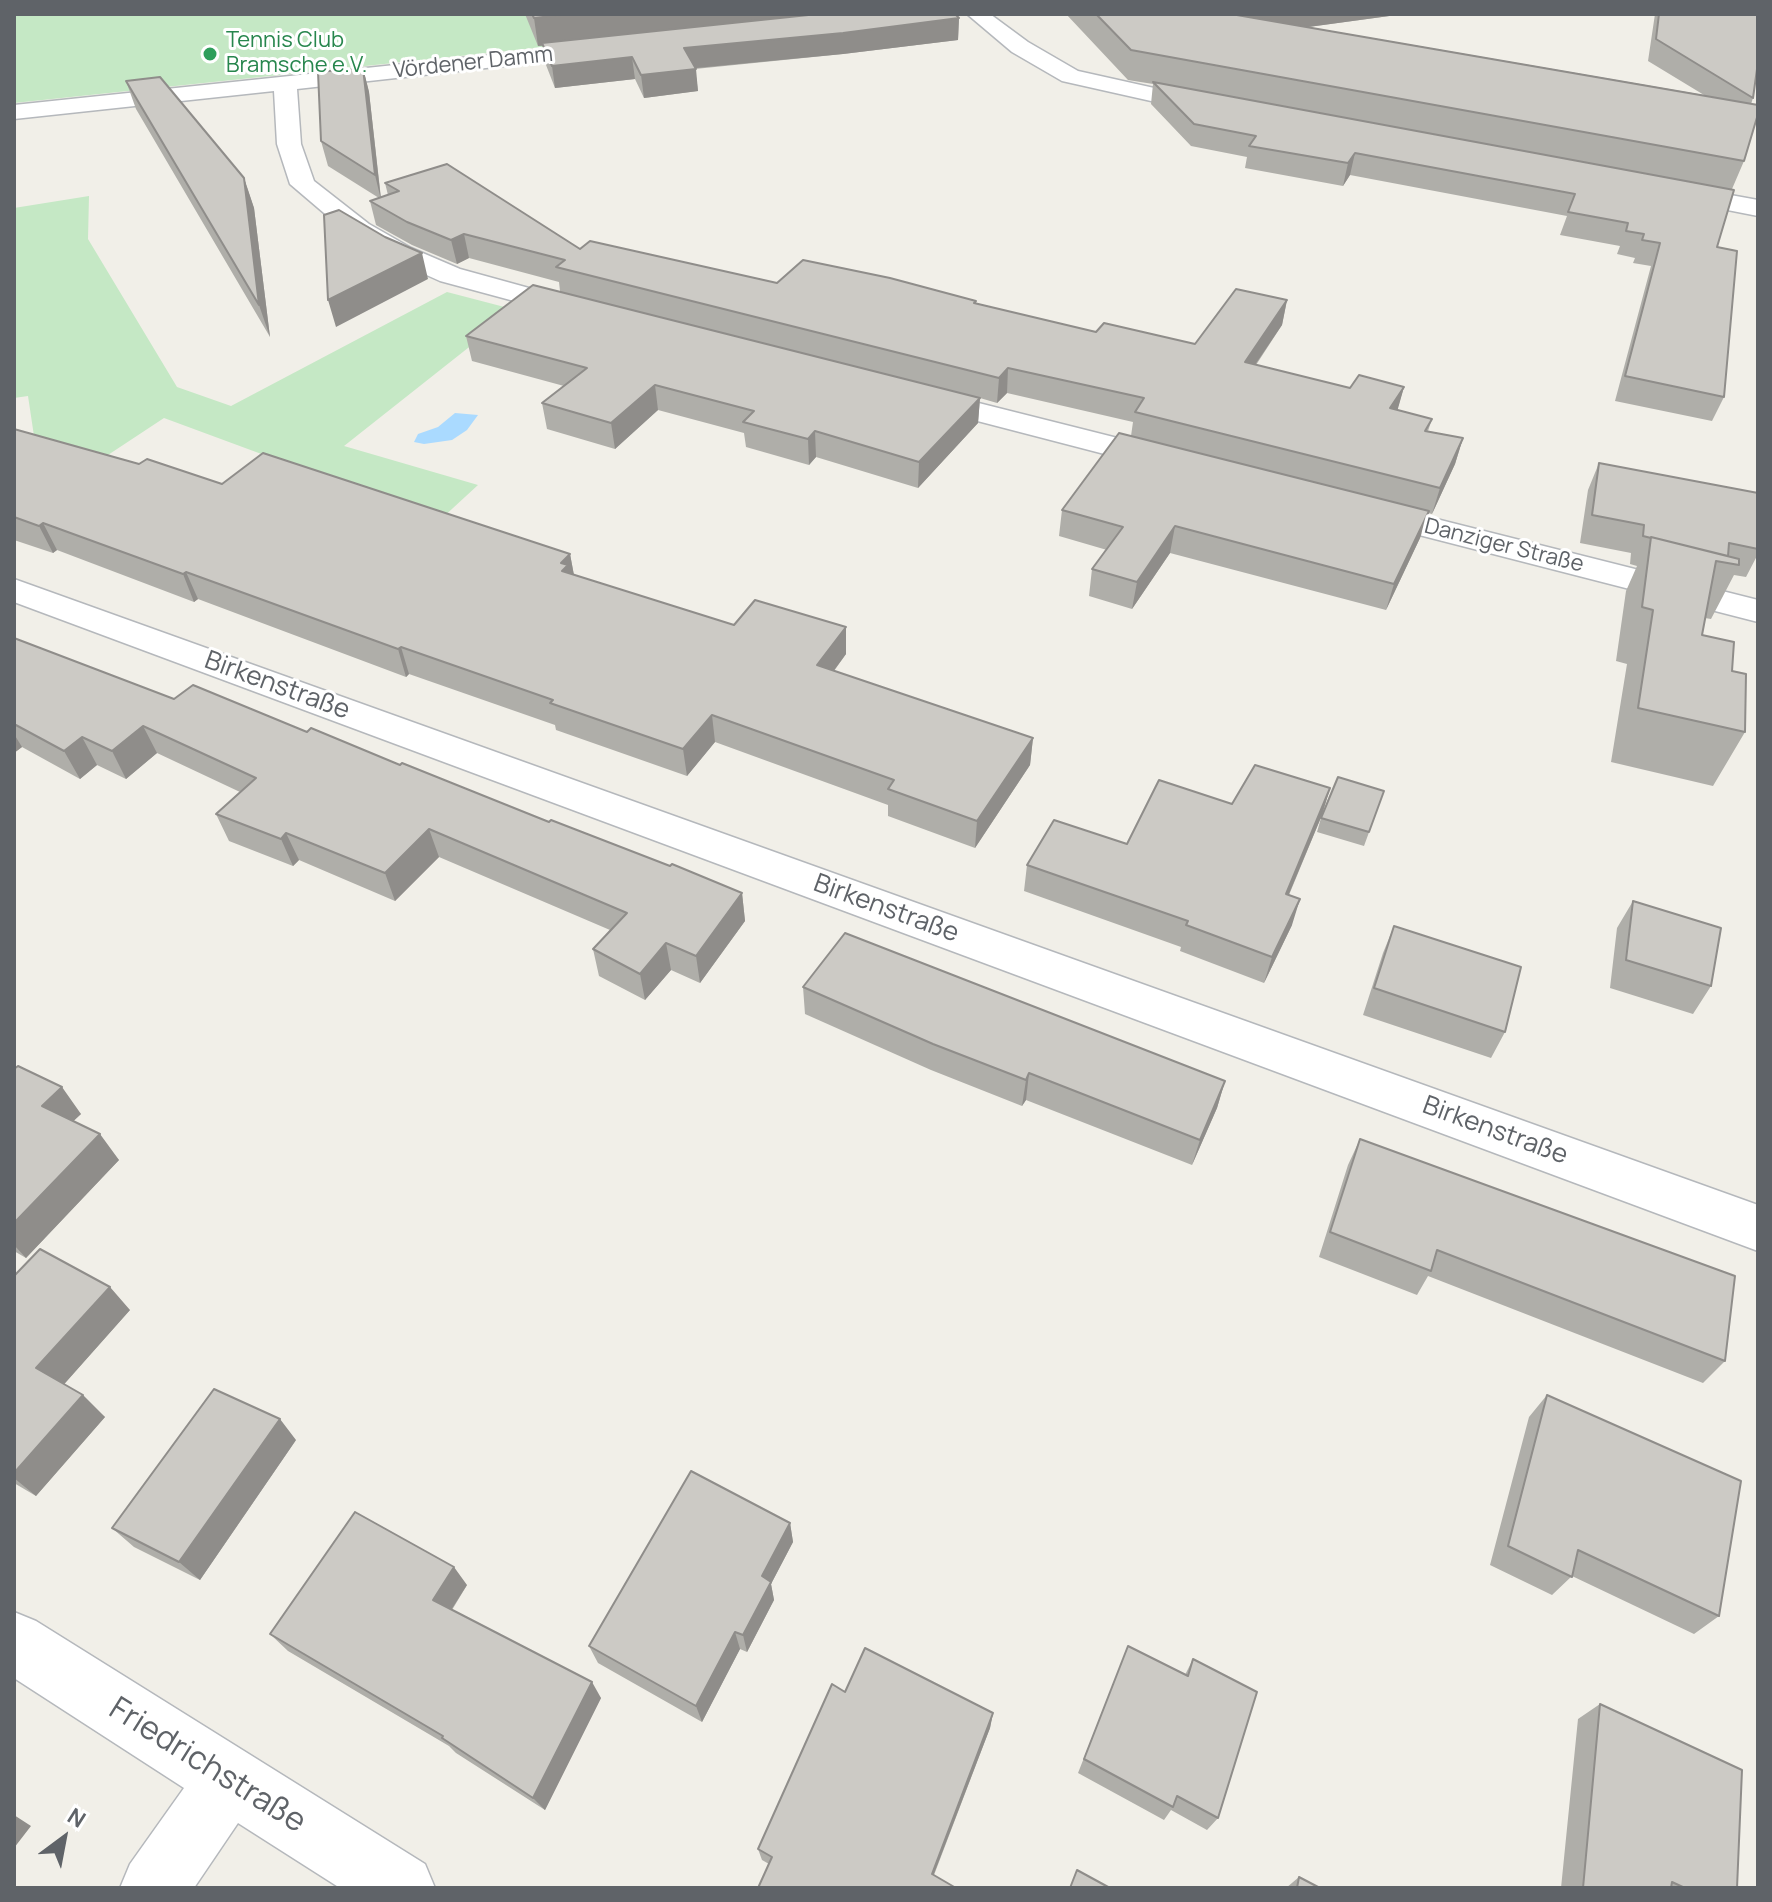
<!DOCTYPE html>
<meta charset="utf-8">
<style>
body{margin:0}
#map{position:relative;width:1772px;height:1902px;overflow:hidden;background:#f1efe8;font-family:Manrope,sans-serif}
canvas{display:block}
.frame{position:absolute;inset:0;border:16px solid #5f6368;pointer-events:none}
.north{position:absolute;left:24px;top:1798px;width:80px;height:80px;-webkit-text-stroke:6px #fff;paint-order:stroke;rotate:32deg;font-size:22px;font-weight:700;line-height:32px;text-align:center;color:#5f6368}
.north::after{content:'';display:block;margin:auto;width:28px;height:36px;background:#5f6368;clip-path:polygon(50% 0,100% 100%,50% 72%,0 100%)}
</style>
<div id="map">
<canvas width="1772" height="1902"></canvas>
<div class="frame"></div>
<div class="north">N</div>
</div>
<script>
const g = document.querySelector('canvas').getContext('2d');
g.lineJoin = 'round';
function fill(path, color) { g.fillStyle = color; g.fill(path, 'evenodd'); }
const toPath = rows => new Path2D(rows.map(r => 'M' + r).join(''));
function trace(path, color, width, dash) { g.strokeStyle = color; g.lineWidth = width; g.lineCap = dash ? 'butt' : 'round'; g.setLineDash(dash || []); g.stroke(path); }
function drawText(font, color, halo, rows, align = 'center') {
  g.font = font + ' Manrope,sans-serif'; g.lineWidth = 6; g.setLineDash([]); g.textBaseline = 'middle'; g.strokeStyle = halo; g.fillStyle = color; for (const [text, x, y, turn = 0] of rows) {
    g.save(); g.translate(x, y); g.rotate((+turn || 0) * Math.PI / 180); g.textAlign = isNaN(turn) ? turn : align; if (halo) g.strokeText(text, 0, 0); g.fillText(text, 0, 0); g.restore();
  }
}
fill(toPath([
 [14,14,858,14,14,103],
 [89,196,88,239,177,387,231,406,447,292,516,310,344,446,478,485,440,520,164,418,64,484,40,476,28,396,14,398,14,208]
]), '#c5e8c5');
fill(toPath([
 [455,413,478,415,467,430,452,440,424,444,414,442,418,434,438,427]
]), '#aadaff');
const minor = toPath([
 [967,14,990,14,1028,42,1078,71,1217,102,1221,107,1217,112,1209,114,1062,81,1012,52,967,14],
 [604,43,615,49,612,54,297,89,301,144,314,181,369,224,411,248,460,269,587,304,591,310,587,316,577,318,440,281,393,260,351,236,290,184,277,144,274,91,14,119,14,105,604,43],
 [1670,184,1758,200,1758,216,1661,197,1657,192,1661,187,1670,184],
 [923,389,1177,453,1182,460,1177,467,1166,470,912,404,908,398,912,392,923,389],
 [1365,501,1758,600,1758,622,1353,518,1348,511,1353,504,1365,501],
 [14,579,1758,1205,1758,1251,14,602,14,579],
 [14,1612,36,1621,425,1864,435,1888,340,1888,238,1823,194,1888,120,1888,130,1864,184,1788,14,1678,14,1612]
]);
trace(minor, '#b5b8bc', 3);
fill(minor, '#fff');
fill(toPath([
 [525,14,955,14,959,18,958,40,843,54,695,69,698,91,644,98,635,79,555,88,546,65,543,46,538,46],
 [1066,14,1404,14,1308,27,1704,95,1648,61,1655,14,1758,14,1753,98,1751,104,1744,161,1732,189,1717,247,1724,397,1712,421,1615,401,1651,266,1633,263,1635,258,1617,254,1620,246,1560,235,1567,216,1350,175,1343,186,1245,168,1247,157,1191,146,1151,104,1153,84,1128,80],
 [363,68,369,92,381,198,388,195,385,183,580,249,777,283,976,304,1096,332,1195,344,1287,300,1282,325,1256,365,1350,388,1404,387,1397,410,1432,419,1428,431,1463,438,1455,464,1432,514,1428,513,1420,538,1386,610,1170,553,1132,609,1089,596,1092,569,1107,550,1059,536,1062,510,1131,436,1133,422,1007,393,997,403,980,398,978,423,918,488,816,457,809,465,746,447,744,433,658,410,615,449,547,429,542,403,564,386,472,361,466,336,560,291,559,282,469,258,457,264,412,245,376,225,370,201,379,198,328,166,321,141],
 [126,81,244,178,254,208,270,337,136,109],
 [14,429,139,464,222,484,570,554,574,575,734,625,846,654,834,671,1033,738,1030,765,975,848,888,816,888,805,715,742,687,776,556,730,555,725,409,674,406,677,198,599,194,602,57,550,53,553,14,540],
 [1599,463,1758,493,1758,554,1746,577,1734,575,1711,619,1705,618,1702,635,1732,671,1745,732,1713,786,1611,762,1627,664,1616,661,1626,591,1637,566,1630,564,1631,553,1580,543,1588,490],
 [14,638,174,699,307,732,400,765,549,822,742,893,745,921,700,983,671,970,645,1000,599,976,593,949,610,930,439,857,395,901,299,860,293,866,229,841,216,814,240,792,157,753,126,779,97,765,80,779,22,747,14,753],
 [1330,788,1322,815,1289,895,1292,925,1264,983,1180,951,1181,947,1024,891,1027,865,1127,844,1232,804],
 [1384,791,1364,846,1317,832,1321,818],
 [1633,901,1711,986,1693,1014,1610,988,1617,928],
 [1394,926,1505,1032,1491,1058,1363,1015,1383,953],
 [803,987,1225,1081,1217,1108,1192,1165,1026,1100,1022,1106,931,1070,805,1014],
 [14,1069,81,1114,73,1121,119,1160,26,1258,14,1251],
 [1360,1139,1725,1361,1703,1383,1428,1276,1417,1295,1319,1257,1348,1165],
 [14,1276,130,1310,64,1384,105,1417,36,1496,14,1483],
 [1547,1395,1719,1616,1694,1634,1572,1576,1552,1595,1490,1565,1529,1417],
 [296,1440,200,1580,134,1547,112,1528],
 [790,1523,793,1542,771,1584,774,1600,747,1652,740,1649,702,1722,598,1663,589,1646],
 [467,1585,452,1610,601,1698,545,1810,456,1753,449,1746,288,1651,270,1634],
 [1128,1646,1185,1675,1193,1659,1218,1818,1207,1830,1171,1810,1164,1820,1078,1773],
 [845,1692,993,1713,990,1728,934,1875,769,1864,762,1860,758,1849],
 [1600,1704,1737,1888,1561,1888,1578,1719],
 [1299,1877,1320,1888,1286,1888]
]), '#afaea9');
fill(toPath([
 [570,14,845,14,538,46,534,18],
 [1217,14,1404,14,1213,40],
 [959,18,958,40,843,54,686,69,684,48],
 [632,57,635,79,555,88,552,66],
 [363,68,369,92,381,200,375,175],
 [696,69,698,91,644,98,641,75],
 [1355,153,1350,175,1343,186,1348,163],
 [244,178,254,208,270,337,259,305],
 [464,234,469,258,457,264,451,240],
 [422,253,428,279,336,327,328,300],
 [1287,300,1282,325,1240,387,1245,362],
 [1008,368,1007,393,997,403,999,378],
 [655,385,658,410,615,449,611,423],
 [1404,387,1397,412,1390,408],
 [980,398,978,423,918,488,919,462],
 [815,431,816,457,809,465,808,439],
 [1463,438,1455,464,1432,514,1440,488],
 [1429,511,1420,538,1386,610,1394,584],
 [43,523,57,550,53,553,39,526],
 [1175,526,1170,553,1132,609,1137,582],
 [570,554,575,581,567,598,561,563],
 [186,572,198,599,194,602,183,574],
 [846,627,846,654,818,692,817,665],
 [401,647,409,674,406,677,398,649],
 [712,715,715,742,687,776,683,749],
 [143,726,157,753,126,779,112,751],
 [14,734,22,747,14,753],
 [82,737,97,765,80,779,64,751],
 [1033,738,1030,765,975,848,977,821],
 [1330,788,1322,815,1278,920,1286,894],
 [429,829,439,857,395,901,385,873],
 [286,833,299,860,293,866,281,839],
 [742,893,745,921,700,983,696,956],
 [1300,899,1292,925,1264,983,1272,957],
 [666,943,671,970,645,1000,640,974],
 [1029,1073,1026,1100,1022,1106,1026,1080],
 [1225,1081,1217,1108,1192,1165,1200,1140],
 [62,1087,81,1114,62,1132,42,1106],
 [100,1134,119,1160,26,1258,14,1245,14,1223],
 [110,1287,130,1310,59,1390,36,1368],
 [83,1395,105,1417,36,1496,14,1478,14,1473],
 [280,1419,296,1440,200,1580,179,1562],
 [790,1523,793,1542,771,1584,774,1600,747,1652,743,1635,762,1576],
 [454,1567,467,1585,446,1618,433,1600],
 [735,1632,740,1649,702,1722,696,1706],
 [592,1682,601,1698,545,1810,533,1798],
 [993,1713,990,1728,930,1884,932,1874],
 [14,1815,31,1826,14,1848]
]), '#8f8d8a');
const building = toPath([
 [532,14,570,14,534,18,532,14],
 [818,14,955,14,959,18,843,33,684,48,696,69,641,75,632,57,552,66,542,43,818,14],
 [1096,14,1231,14,1758,105,1758,114,1744,161,1131,50,1096,14],
 [1659,14,1758,14,1758,62,1753,98,1656,39,1659,14],
 [363,68,375,175,321,141,318,72,363,68],
 [160,77,244,178,259,305,126,81,160,77],
 [1153,82,1734,190,1717,247,1737,251,1724,397,1625,376,1660,243,1642,240,1644,234,1626,231,1628,223,1568,212,1575,194,1355,153,1348,163,1249,146,1256,136,1194,124,1153,82],
 [447,164,580,249,590,241,777,283,803,260,890,278,976,301,974,303,1096,332,1104,323,1195,344,1236,289,1287,300,1245,362,1350,388,1359,375,1404,387,1390,408,1432,419,1425,431,1463,438,1440,488,1135,412,1144,398,1008,368,999,378,556,267,565,260,464,234,451,240,407,222,370,201,399,191,385,183,447,164],
 [339,210,385,237,422,253,328,300,324,215,339,210],
 [533,285,980,398,919,462,815,431,808,439,743,422,754,411,655,385,611,423,542,403,587,368,466,336,533,285],
 [14,429,139,464,147,459,222,484,263,453,570,554,561,563,568,565,562,571,734,625,755,600,846,627,817,665,1033,738,977,821,888,789,894,780,712,715,683,749,550,703,553,700,401,647,398,649,186,572,183,574,43,523,39,526,14,517,14,429],
 [1119,433,1429,511,1394,584,1175,526,1137,582,1092,569,1123,527,1062,510,1119,433],
 [1599,463,1758,493,1758,549,1729,543,1728,556,1651,537,1651,538,1643,536,1644,525,1592,515,1599,463],
 [1651,537,1739,559,1739,565,1716,561,1702,635,1734,642,1732,671,1746,674,1745,732,1638,708,1653,610,1642,607,1651,537],
 [14,638,174,699,193,685,307,732,311,728,400,765,402,763,549,822,551,820,670,866,672,864,742,893,696,956,666,943,640,974,593,949,627,913,429,829,385,873,286,833,281,839,216,814,256,778,143,726,112,751,82,737,64,751,14,724,14,638],
 [1255,765,1330,788,1286,894,1300,899,1272,957,1186,925,1188,921,1027,865,1054,820,1127,844,1159,780,1232,804,1255,765],
 [1338,777,1384,791,1369,832,1321,818,1338,777],
 [1633,901,1721,928,1711,986,1626,960,1633,901],
 [1394,926,1521,967,1505,1032,1374,988,1394,926],
 [845,933,1225,1081,1200,1140,1029,1073,1026,1080,933,1044,803,987,845,933],
 [18,1066,62,1087,42,1106,100,1134,14,1223,14,1069,18,1066],
 [1360,1139,1735,1276,1725,1361,1437,1250,1431,1271,1330,1232,1360,1139],
 [40,1249,110,1287,36,1368,83,1395,14,1473,14,1276,40,1249],
 [214,1389,280,1419,179,1562,112,1528,214,1389],
 [1547,1395,1741,1481,1719,1616,1578,1550,1572,1577,1508,1546,1547,1395],
 [691,1471,790,1523,762,1576,771,1582,743,1635,735,1632,696,1706,589,1646,691,1471],
 [355,1512,454,1567,433,1600,592,1682,533,1798,442,1738,443,1736,270,1634,355,1512],
 [1128,1646,1188,1676,1193,1659,1257,1692,1218,1818,1177,1796,1173,1807,1084,1759,1128,1646],
 [865,1648,993,1713,932,1874,956,1888,758,1888,772,1857,758,1849,832,1684,845,1692,865,1648],
 [1600,1704,1742,1770,1737,1888,1685,1888,1672,1882,1671,1888,1583,1888,1600,1704],
 [1077,1870,1110,1888,1070,1888,1077,1870],
 [1299,1877,1320,1888,1297,1888,1299,1877]
]);
fill(building, '#cccac5');
trace(building, '#8f8d8a', 2);
for (const [x, y, r, color] of [
 [210,54,8,"#2e9e5b"]
]) { const dot = new Path2D(); dot.arc(x, y, r, 0, 2 * Math.PI); g.fillStyle = color; g.fill(dot); trace(dot, '#fff', 3); }
drawText('22px', '#27864d', '#fff', [
 ["Tennis Club",226,41],
 ["Bramsche e.V.",226,66]
], 'left');
drawText('22px', '#5f6368', '#fff', [
 ["Vördener Damm",473,63,-6],
 ["Danziger Straße",1504,546,14]
]);
drawText('26px', '#5f6368', '#fff', [
 ["Birkenstraße",277,686,20],
 ["Birkenstraße",886,909,20],
 ["Birkenstraße",1495,1131,20]
]);
drawText('32px', '#5f6368', '#fff', [
 ["Friedrichstraße",207,1766,32]
]);
</script>
